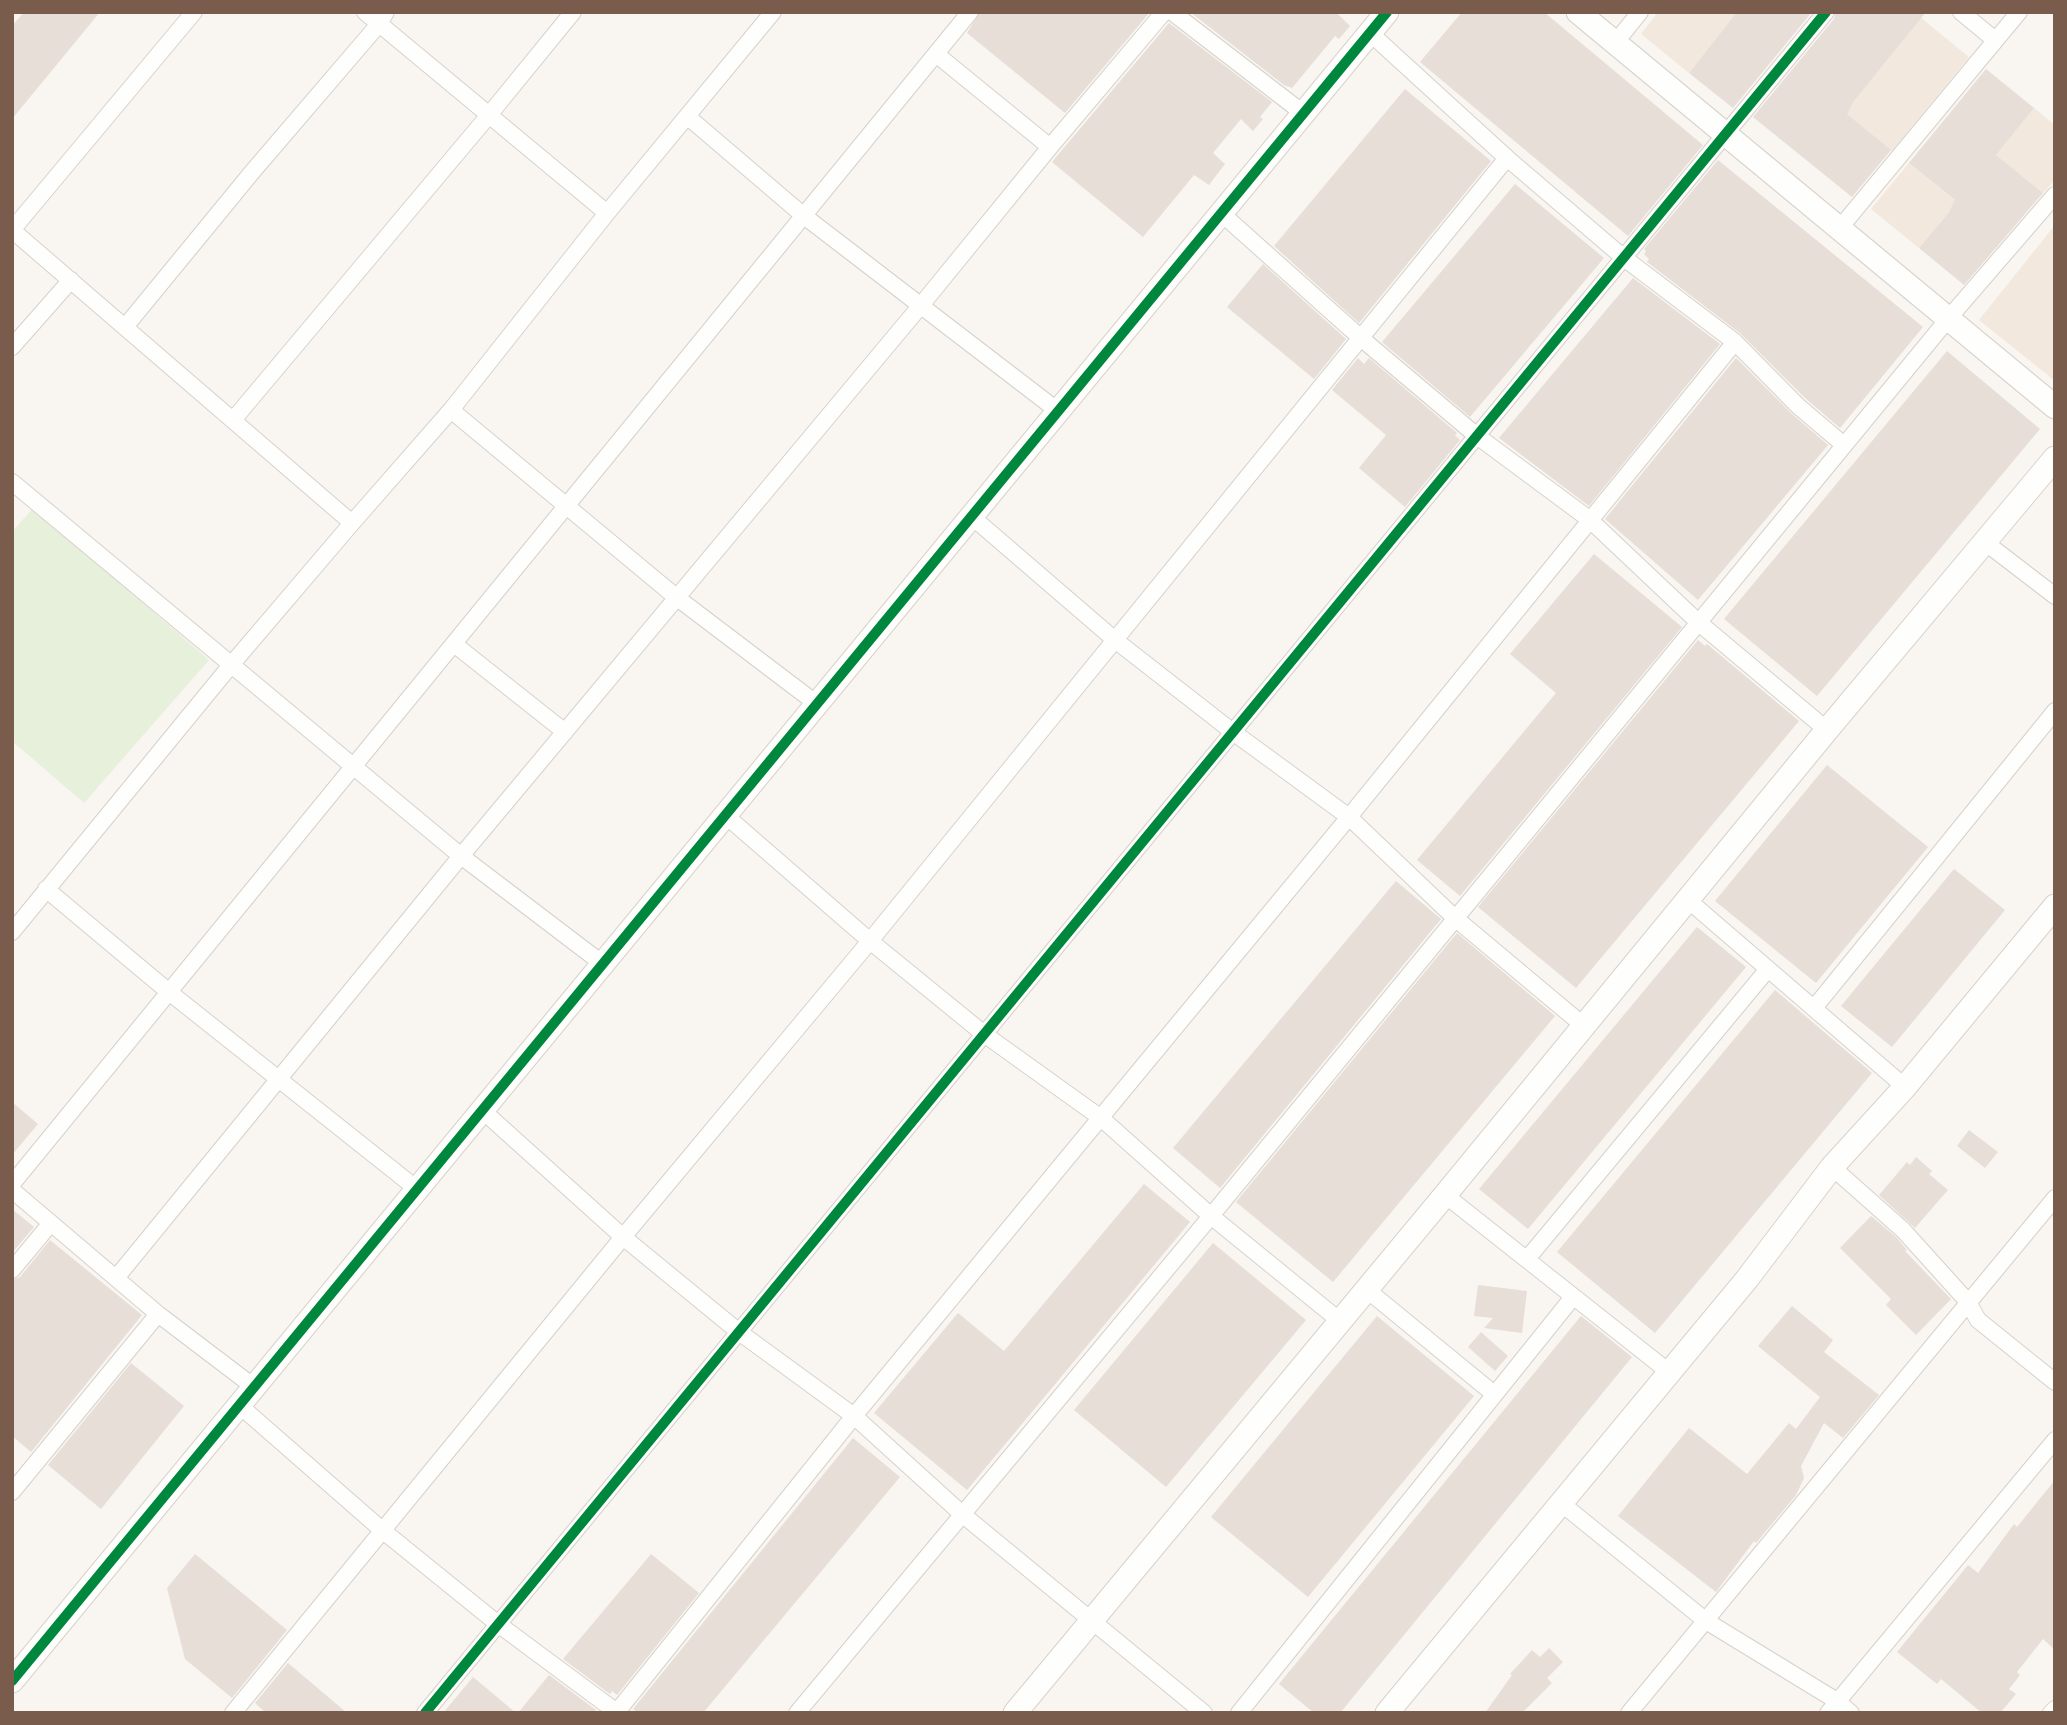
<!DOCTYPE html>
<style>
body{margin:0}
#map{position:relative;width:2067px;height:1725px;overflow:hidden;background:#f9f5f0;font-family:"Varela Round",sans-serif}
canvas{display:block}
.frame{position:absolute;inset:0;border:14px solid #7a5c4d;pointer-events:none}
</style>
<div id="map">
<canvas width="2067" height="1725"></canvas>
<div class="frame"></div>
</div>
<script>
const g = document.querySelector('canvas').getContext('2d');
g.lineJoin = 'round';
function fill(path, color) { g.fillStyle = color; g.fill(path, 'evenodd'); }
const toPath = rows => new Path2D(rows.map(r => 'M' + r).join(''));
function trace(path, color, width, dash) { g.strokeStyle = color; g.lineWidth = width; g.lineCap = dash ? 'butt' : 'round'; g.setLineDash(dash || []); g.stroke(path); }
fill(toPath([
 [1658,12,1737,12,1689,73,1641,34],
 [1921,18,1969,57,1892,151,1844,112],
 [2034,108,2055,125,2055,180,2043,193,1996,155],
 [1909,163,1957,202,1919,248,1871,209],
 [2055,225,2055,381,1979,320]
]), '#f2e8de');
fill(toPath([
 [33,508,209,660,84,803,12,741,12,532]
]), '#e7f0db');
fill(toPath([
 [24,12,100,12,12,119,12,26],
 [980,12,1150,12,1065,113,967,33],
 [1190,12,1336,12,1350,26,1339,39,1335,36,1292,88,1284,85],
 [1462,12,1544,12,1703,145,1628,236,1420,62],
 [1737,12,1812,12,1733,108,1689,73],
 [1836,12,1926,12,1853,102,1847,114,1891,150,1852,197,1753,117,1834,19],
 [1169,23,1272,102,1260,117,1263,119,1253,131,1241,119,1213,153,1225,164,1209,185,1194,175,1143,237,1052,162],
 [1986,69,2034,108,1996,155,2043,193,1964,285,1919,248,1949,212,1955,200,1909,163],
 [1405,89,1491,161,1359,323,1274,246],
 [1718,160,1923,327,1840,428,1805,398,1741,334,1647,262,1649,259,1644,254,1646,251,1644,249],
 [1515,184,1604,258,1470,417,1382,342],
 [1263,264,1346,339,1314,379,1227,307],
 [1633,278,1720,344,1589,506,1499,438],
 [1947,351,2040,429,1817,696,1724,619],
 [1358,358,1364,364,1369,358,1457,433,1455,435,1460,440,1405,507,1359,468,1386,435,1332,390],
 [1736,358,1791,413,1828,445,1698,600,1605,519],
 [1594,554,1682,627,1460,896,1417,860,1556,693,1510,654],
 [1698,640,1705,646,1707,644,1799,721,1576,988,1478,907],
 [1827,765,1928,847,1816,983,1715,901],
 [1954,869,2005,910,1892,1047,1841,1006],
 [1396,881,1441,919,1220,1188,1173,1148],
 [1697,927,1746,967,1528,1229,1479,1189],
 [1457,933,1555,1016,1333,1282,1236,1202],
 [1775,990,1872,1073,1655,1333,1557,1252],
 [12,1102,38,1124,12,1155],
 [1969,1130,1998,1152,1985,1168,1957,1146],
 [1916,1157,1932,1171,1929,1174,1948,1190,1915,1228,1879,1195,1907,1162,1910,1165],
 [1144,1184,1190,1222,967,1490,874,1413,958,1313,1004,1351],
 [12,1209,34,1227,12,1253],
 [1871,1216,1896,1237,1907,1250,1905,1251,1951,1299,1916,1335,1886,1305,1891,1299,1840,1248],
 [50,1240,142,1315,31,1452,12,1436,12,1280,20,1277],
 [1213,1243,1306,1320,1166,1487,1074,1410],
 [1478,1285,1527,1291,1522,1333,1484,1328,1493,1318,1474,1316],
 [1792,1306,1833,1340,1824,1352,1879,1395,1843,1438,1824,1423,1801,1466,1804,1478,1796,1495,1756,1543,1754,1541,1716,1592,1618,1516,1689,1428,1747,1474,1789,1423,1796,1429,1820,1397,1758,1346],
 [1377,1316,1474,1396,1308,1597,1211,1517],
 [1581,1316,1632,1357,1340,1713,1314,1713,1279,1684],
 [1481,1332,1508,1356,1495,1371,1468,1347],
 [131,1363,184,1406,101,1509,48,1465],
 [853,1438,900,1477,703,1713,638,1713,633,1709],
 [2055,1480,2055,1650,2043,1639,2017,1672,2020,1675,2009,1689,2016,1694,2000,1713,1982,1713,1941,1679,1937,1684,1897,1652,1968,1565,1978,1573,2014,1524,2017,1527],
 [195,1554,287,1630,232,1698,185,1659,167,1588],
 [651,1554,699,1593,617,1695,612,1691,610,1694,563,1659],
 [1549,1648,1563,1662,1547,1678,1552,1683,1522,1713,1485,1713,1512,1675,1510,1674,1532,1650,1540,1657],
 [288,1663,347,1713,266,1713,255,1703],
 [549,1675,596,1710,593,1713,518,1713],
 [473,1677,516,1713,443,1713]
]), '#e6ded7');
const street = toPath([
 [365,12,607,213],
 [1172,12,1303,113],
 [1961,12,1995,40],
 [1370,33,1507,158,1624,258,1735,342,1798,406,1844,445],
 [1615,43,1640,12],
 [936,54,1050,147],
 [688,117,804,216,1058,411],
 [1221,213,1362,339,1477,436,1589,519,1698,622,1827,730],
 [1839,229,2019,12],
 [12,230,352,523],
 [12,230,194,12],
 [125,327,253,171,379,24,386,12],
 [12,347,71,280],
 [451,410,676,597,817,704],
 [233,420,489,115,573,12],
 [12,482,461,856,603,964],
 [971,516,1115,640,1233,732,1349,817,1455,918,1584,1026],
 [1986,543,2055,596],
 [454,644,565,732],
 [725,815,870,941,984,1034,1101,1118,1211,1216,1340,1321],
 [46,889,169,992,417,1189],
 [1688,900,1905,1087],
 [12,932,231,665,352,523,451,410,607,213,773,12],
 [1814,1008,2055,711],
 [482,1110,623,1237,739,1332,854,1416,962,1514,1204,1713],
 [1832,1167,1903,1230,1968,1302,1978,1320,2055,1382],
 [12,1184,970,12],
 [12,1190,158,1314,254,1387],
 [1445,1195,1669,1372],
 [1527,1259,1768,969],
 [12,1270,51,1223],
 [116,1278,461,856,922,304,1050,147,1164,12],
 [1366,1289,1494,1394],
 [239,1405,382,1530,498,1624,618,1713],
 [12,1492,158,1314],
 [1561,1503,1706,1621,1837,1701,1851,1713],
 [233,1713,623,1237,870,941,1507,158],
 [425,1713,1826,12],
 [616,1713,854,1416,1349,817,1735,342],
 [797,1713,1211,1216,1948,319,2055,195],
 [1239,1713,1573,1297],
 [1629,1713,2055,1198],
 [1828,1713,2055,1440],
 [2051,1713,2055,1709]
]);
const secondary = toPath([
 [1578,12,2055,407],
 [12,1681,1387,12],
 [1015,1713,1445,1195,1827,730,2055,458],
 [1387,1713,1747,1279,1832,1167,1905,1087,2055,906]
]);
trace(street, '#d7d1cb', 18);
trace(secondary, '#d9d2cb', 25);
trace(street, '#fefefd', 16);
trace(secondary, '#fefefd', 23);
trace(toPath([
 [12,1681,1387,12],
 [425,1713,1826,12]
]), '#00873e', 10);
</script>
